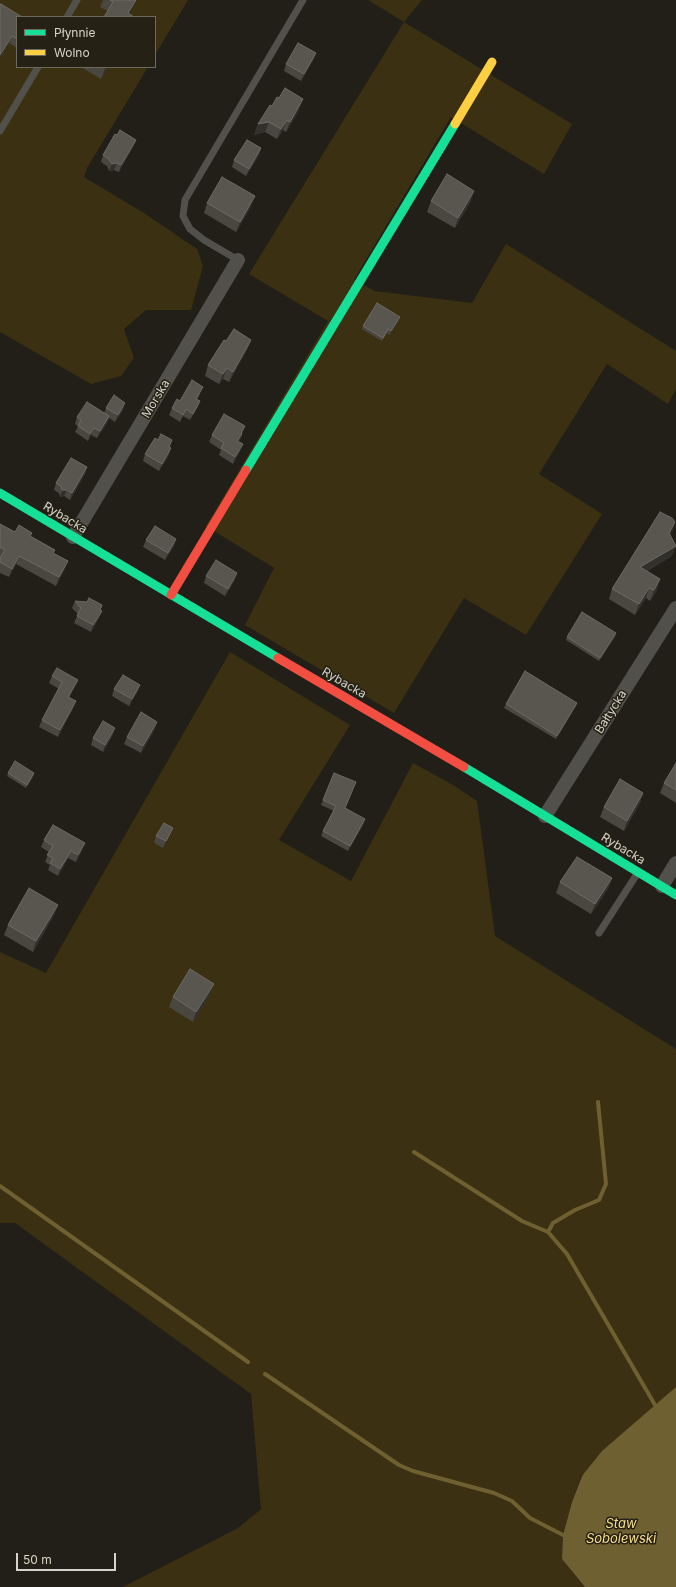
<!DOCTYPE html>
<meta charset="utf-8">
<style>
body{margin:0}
#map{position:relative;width:676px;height:1587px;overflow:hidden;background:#211f18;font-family:Inter,sans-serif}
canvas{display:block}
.legend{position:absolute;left:16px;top:16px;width:140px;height:52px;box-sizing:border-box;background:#252114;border:1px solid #6c695d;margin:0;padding:5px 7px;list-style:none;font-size:12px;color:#d6d4cb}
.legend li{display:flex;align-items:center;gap:8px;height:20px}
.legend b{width:20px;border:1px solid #6c695d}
.scale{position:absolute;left:16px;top:1553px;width:100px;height:18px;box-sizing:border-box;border:2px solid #d6d4cb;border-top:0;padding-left:5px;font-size:12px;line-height:14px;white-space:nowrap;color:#d6d4cb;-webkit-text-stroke:3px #252114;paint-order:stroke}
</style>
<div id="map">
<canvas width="676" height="1587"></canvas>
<ul class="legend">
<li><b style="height:5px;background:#16e098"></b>Płynnie</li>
<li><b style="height:5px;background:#ffcf43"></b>Wolno</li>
</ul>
<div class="scale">50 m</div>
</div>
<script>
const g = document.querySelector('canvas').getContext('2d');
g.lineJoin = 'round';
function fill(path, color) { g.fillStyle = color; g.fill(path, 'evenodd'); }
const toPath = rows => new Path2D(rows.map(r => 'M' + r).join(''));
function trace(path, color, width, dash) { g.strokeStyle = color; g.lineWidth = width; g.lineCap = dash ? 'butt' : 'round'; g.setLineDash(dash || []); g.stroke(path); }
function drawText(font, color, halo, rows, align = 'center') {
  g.font = font + ' Inter,sans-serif'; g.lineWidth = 3; g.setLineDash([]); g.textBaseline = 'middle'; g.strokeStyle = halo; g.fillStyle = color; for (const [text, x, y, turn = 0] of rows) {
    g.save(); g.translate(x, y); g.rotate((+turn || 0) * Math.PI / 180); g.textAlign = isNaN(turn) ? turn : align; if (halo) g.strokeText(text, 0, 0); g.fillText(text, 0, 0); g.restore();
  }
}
fill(toPath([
 [0,0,188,0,155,55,155,17,17,17,17,67,148,67,87,168,84,177,144,213,197,249,203,266,191,310,146,310,124,329,134,358,121,376,91,384,0,332],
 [368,0,422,0,404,22,572,124,544,174,451,117,354,280,375,291,472,303,506,244,676,351,676,389,668,404,607,364,539,474,602,514,526,635,464,598,394,713,245,625,274,568,206,526,328,321,249,274,404,22],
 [230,652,350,725,279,840,351,881,413,763,455,786,477,801,495,936,676,1049,676,1416,581,1476,572,1502,563,1535,562,1559,585,1587,123,1587,238,1528,261,1509,251,1394,15,1223,0,1223,0,952,46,973]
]), '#3b3011');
fill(toPath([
 [676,1387,676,1587,585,1587,562,1559,563,1535,572,1502,582,1476,602,1451]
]), '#6f6031');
trace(toPath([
 [414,1152,522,1221,548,1232,567,1254,655,1405],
 [0,1186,248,1362],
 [548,1232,553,1223,575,1210,599,1200,606,1184,598,1102],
 [265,1374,399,1465,413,1471,494,1493,512,1501,530,1518,563,1535]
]), '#6f6031', 4);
trace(toPath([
 [67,17,77,0],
 [0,131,38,67],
 [238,260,204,240,190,229,183,216,185,200,303,0],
 [599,933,637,874]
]), '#51504b', 7);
trace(toPath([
 [73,537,238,260],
 [545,816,676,608],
 [662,886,676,863]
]), '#51504b', 14);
trace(toPath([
 [246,470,455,124],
 [0,493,278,658],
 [464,767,676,895]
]), '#16e098', 9);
trace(toPath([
 [455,124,492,62]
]), '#ffcf43', 9);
trace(toPath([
 [171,595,246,470],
 [278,658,464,767]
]), '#f24e42', 9);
fill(toPath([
 [103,0,136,0,132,9,129,14,108,11,100,7],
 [0,5,17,17,17,48,9,43,0,58],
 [316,53,313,60,301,81,284,71,286,64],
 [81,67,108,67,101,79],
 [272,106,299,110,286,132,283,130,277,139,265,132,254,135,258,124],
 [117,135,136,140,133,147,119,172,114,170,109,171,107,166,101,162,103,155],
 [261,148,259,155,246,176,232,167,234,160],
 [431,201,471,201,455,228,427,212],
 [207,203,251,206,236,232,204,213],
 [399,320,390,335,387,333,382,341,362,329,363,326],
 [251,340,247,350,229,382,223,379,219,384,205,376,208,365,226,341],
 [200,394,197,400,200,401,197,408,190,420,183,416,180,422,169,415,172,408,180,401],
 [106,408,123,410,115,422,109,418,107,423,97,438,91,435,88,441,75,432,78,426,75,424,77,417,104,413],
 [245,426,239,442,243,444,240,451,233,464,219,455,221,450,209,442,212,435],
 [170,447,169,455,159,471,143,461,145,454],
 [87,467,85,474,70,500,64,496,60,497,59,493,54,490,56,483],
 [675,522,672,532,670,535,672,556,647,571,657,590,650,601,646,598,635,615,609,599,612,589],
 [0,524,15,532,32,533,30,537,54,554,68,561,64,570,56,586,16,564,9,577,0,573],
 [176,539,174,546,165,560,143,547,146,540],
 [206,576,235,580,225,596,204,583],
 [75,601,102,605,100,610,99,618,91,632,74,623,78,614,72,608],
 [616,633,615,637,599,661,566,640,567,637],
 [52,676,75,686,69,698,76,701,73,708,58,737,39,727,42,720,59,689,49,683],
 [140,685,137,692,129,706,112,696,114,689],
 [577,703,576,706,556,739,504,708,506,704],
 [155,729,141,753,124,744,127,737],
 [113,735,103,752,91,745,93,738],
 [676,763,676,803,660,793,664,783],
 [8,773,34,773,33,777,26,788,7,776],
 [334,773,345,809,365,819,363,825,348,851,321,836,323,831,334,811,321,805],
 [643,793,640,803,624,831,600,817,604,807],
 [173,828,170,835,163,848,154,843,156,836],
 [44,840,82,850,76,862,68,858,58,876,48,870,50,865,45,862,49,852,41,847],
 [612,878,608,889,591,914,556,893,560,882],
 [54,915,33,952,4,935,8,925],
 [210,995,193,1022,169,1007,173,997]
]), '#494740');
fill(toPath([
 [136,0,132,9,128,17,128,13],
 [12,36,9,43,0,58,0,55],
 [316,53,313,60,301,81,304,74],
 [106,67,108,67,101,79,105,69],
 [303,99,299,110,286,132,290,122],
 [287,120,283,130,277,139,281,129],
 [269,122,265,132,254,135,258,124],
 [136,140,133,147,119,172,121,165],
 [261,148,259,155,246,176,249,169],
 [117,163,114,170,109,171,112,164],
 [474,191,471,201,455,228,458,218],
 [255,196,251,206,236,232,240,222],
 [400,317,399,320,390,335,391,331],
 [251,340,247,350,229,382,233,372],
 [227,368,223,379,219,384,223,374],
 [203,387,200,394,193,406,196,399],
 [125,403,123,410,115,422,118,415],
 [109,416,107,423,97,438,100,431],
 [245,426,241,436,242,434,240,441,235,448,237,441],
 [94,428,91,435,88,441,90,434],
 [243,444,240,451,233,464,235,457],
 [171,448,169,455,159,471,162,464],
 [87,467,85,474,70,500,72,493],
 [62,490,67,490,64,496,60,497],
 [675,522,672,532,665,543,669,533],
 [176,539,174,546,165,560,168,553],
 [676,546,672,556,636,577,640,567],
 [19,556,16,564,9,577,12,569],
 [68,561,64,570,56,586,59,577],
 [237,573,235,580,225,596,228,589],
 [660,579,657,590,650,601,654,590],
 [649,588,646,598,635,615,639,604],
 [102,611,99,618,91,632,93,625],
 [616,633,615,637,599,661,600,658],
 [78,680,75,686,65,704,68,697],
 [140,685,137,692,129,706,132,699],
 [76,701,73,708,58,737,60,730],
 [577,703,576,706,556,739,557,736],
 [157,722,155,729,141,753,143,746],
 [115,728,113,735,103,752,105,745],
 [34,773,33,777,26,788,27,785],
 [643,793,640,803,624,831,627,821],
 [365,819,363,825,348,851,350,846],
 [173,828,170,835,163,848,166,841],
 [85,843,82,850,76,862,78,855],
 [71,851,68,858,58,876,60,869],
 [612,878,608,889,591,914,595,904],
 [58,905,54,915,33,952,36,941],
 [214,984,210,995,193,1022,196,1012]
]), '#32302a');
const building = toPath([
 [110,0,136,0,128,13,134,17,104,17,113,2,110,0],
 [1,4,22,17,17,17,17,39,12,36,0,55,0,5,1,4],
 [298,43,316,53,304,74,286,64,298,43],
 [285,88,303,99,290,122,287,120,281,129,269,122,258,124,270,105,272,106,277,97,279,98,285,88],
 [120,130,136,140,121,165,117,163,112,164,109,159,103,155,115,134,117,135,120,130],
 [247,140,261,148,249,169,234,160,247,140],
 [447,174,474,191,458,218,431,201,447,174],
 [222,177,255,196,240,222,207,203,222,177],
 [377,303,400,317,391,331,388,329,383,338,363,326,377,303],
 [234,329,251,340,233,372,227,368,223,374,208,365,224,340,226,341,234,329],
 [192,380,203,387,196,399,200,401,193,414,186,409,183,415,172,408,177,399,180,401,192,380],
 [114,395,125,403,118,415,106,408,114,395],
 [87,402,109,416,100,431,94,428,90,434,78,426,81,420,77,417,87,402],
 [224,414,245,426,241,433,242,434,237,441,243,444,235,457,221,448,224,443,212,435,224,414],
 [161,434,172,440,169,447,171,448,162,464,145,454,155,438,158,440,161,434],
 [71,458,87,467,72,493,67,490,62,490,61,486,56,483,71,458],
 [660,512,672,518,675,522,669,533,676,546,640,567,660,579,654,590,649,588,639,604,612,589,660,512],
 [0,524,15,532,19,525,32,533,30,536,55,550,53,553,68,561,59,577,19,556,12,569,0,562,0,558,5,550,0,547,0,524],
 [155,526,176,539,168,553,146,540,155,526],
 [216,560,237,573,228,589,206,576,216,560],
 [89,598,102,605,100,610,102,611,93,625,77,616,81,608,75,601,87,602,89,598],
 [582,612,616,633,600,658,567,637,582,612],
 [57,668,78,680,68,697,76,701,60,730,42,720,62,682,52,676,57,668],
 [525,671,577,703,557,736,506,704,525,671],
 [123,675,140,685,132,699,114,689,123,675],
 [141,712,157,722,143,746,127,737,141,712],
 [103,721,115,728,105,745,93,738,103,721],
 [15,761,34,773,27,785,8,773,15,761],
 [676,763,676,790,664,783,676,763],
 [334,773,356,782,345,808,365,819,350,846,323,831,336,806,323,800,334,773],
 [620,779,643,793,627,821,604,807,620,779],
 [164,823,173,828,166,841,156,836,164,823],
 [53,825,85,843,78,855,71,851,60,869,50,863,53,858,47,855,53,846,44,840,53,825],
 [577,857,612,878,595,904,560,882,577,857],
 [29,888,58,905,36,941,8,925,29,888],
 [190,969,214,984,196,1012,173,997,190,969]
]);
fill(building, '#58564f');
trace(building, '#6c6a63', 1);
drawText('12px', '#d6d4cb', '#252114', [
 ["Morska",156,399,-59],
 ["Rybacka",65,518,31],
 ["Rybacka",344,683,30],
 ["Bałtycka",611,712,-58],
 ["Rybacka",623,849,31]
]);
drawText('italic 13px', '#f9df8f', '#252114', [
 ["Staw",621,1524],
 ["Sobolewski",621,1539]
]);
</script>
